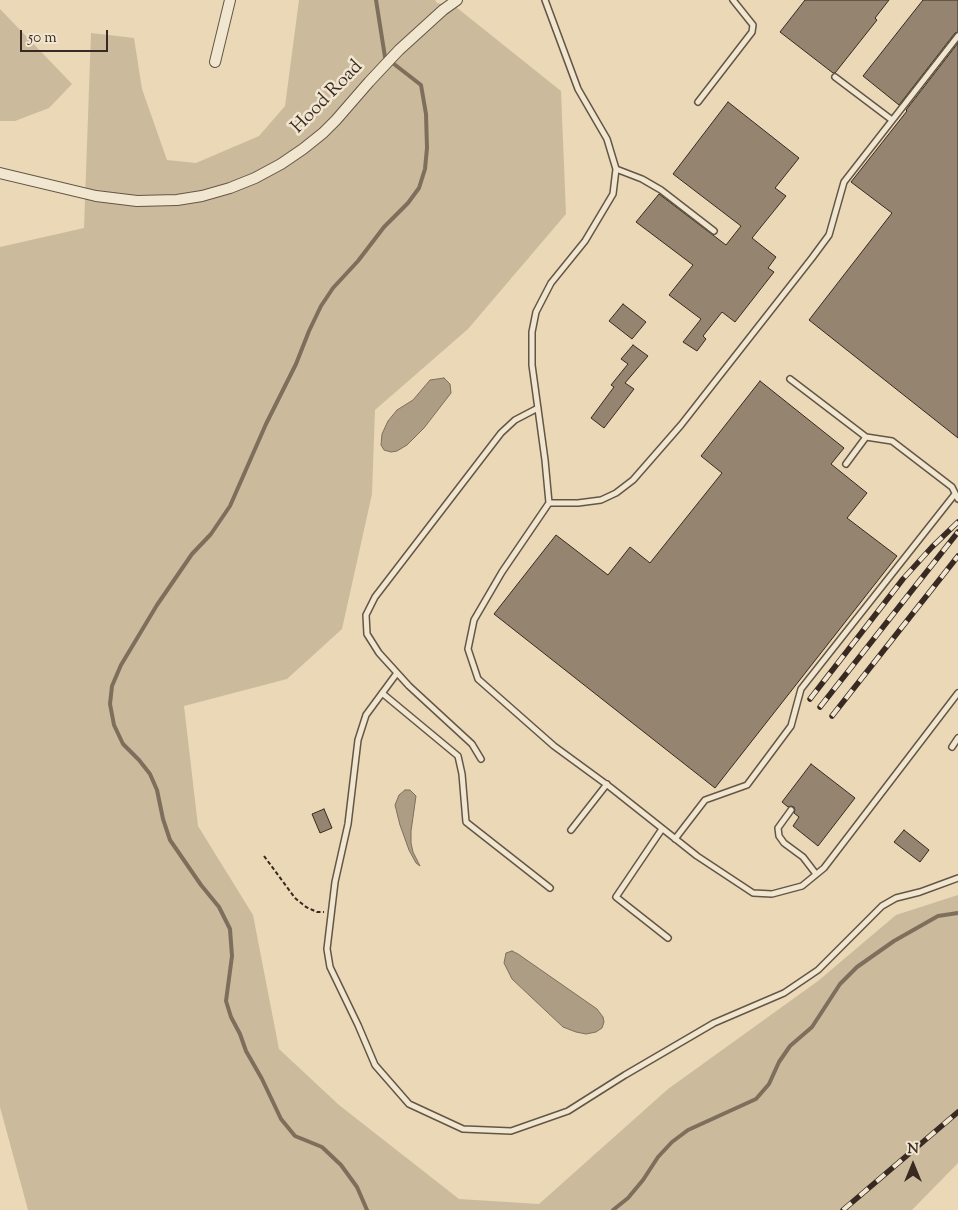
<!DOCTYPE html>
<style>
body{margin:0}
#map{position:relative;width:958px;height:1210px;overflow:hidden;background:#ead8b6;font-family:"Sorts Mill Goudy",serif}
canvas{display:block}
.north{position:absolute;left:888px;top:1140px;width:50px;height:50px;-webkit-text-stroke:4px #f1e6d0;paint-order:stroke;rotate:0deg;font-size:14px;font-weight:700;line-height:20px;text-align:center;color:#382a22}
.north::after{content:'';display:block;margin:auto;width:18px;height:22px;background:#382a22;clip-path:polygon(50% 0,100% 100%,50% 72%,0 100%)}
.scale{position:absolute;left:20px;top:30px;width:88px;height:22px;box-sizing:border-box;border:2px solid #382a22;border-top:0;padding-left:6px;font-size:15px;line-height:18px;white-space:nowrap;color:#382a22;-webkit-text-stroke:4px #f1e6d0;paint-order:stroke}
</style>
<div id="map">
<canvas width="958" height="1210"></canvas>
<div class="north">N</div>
<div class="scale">50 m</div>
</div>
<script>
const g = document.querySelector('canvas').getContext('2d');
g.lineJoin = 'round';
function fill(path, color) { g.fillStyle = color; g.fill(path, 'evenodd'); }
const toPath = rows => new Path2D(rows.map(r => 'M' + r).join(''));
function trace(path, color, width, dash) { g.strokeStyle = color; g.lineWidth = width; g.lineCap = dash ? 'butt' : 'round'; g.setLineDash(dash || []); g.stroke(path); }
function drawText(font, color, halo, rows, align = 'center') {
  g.font = font + ' "Sorts Mill Goudy",serif'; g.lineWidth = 5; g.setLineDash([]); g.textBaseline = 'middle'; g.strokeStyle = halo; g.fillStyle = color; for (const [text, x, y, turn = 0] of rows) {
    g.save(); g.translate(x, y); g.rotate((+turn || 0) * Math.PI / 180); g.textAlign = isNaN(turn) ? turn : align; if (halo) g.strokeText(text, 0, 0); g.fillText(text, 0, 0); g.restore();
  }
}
fill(toPath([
 [299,0,435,0,437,3,456,7,561,91,566,214,468,329,375,410,372,494,342,629,287,679,184,706,198,826,253,915,279,1049,339,1105,459,1199,539,1204,668,1089,818,981,896,915,958,895,958,1163,912,1210,28,1210,0,1107,0,247,84,228,91,33,134,38,142,89,167,160,196,163,259,136,285,106],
 [0,9,72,84,49,108,15,121,0,121]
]), '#ccba9d');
const water = toPath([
 [444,378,450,384,451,393,424,428,407,445,397,451,391,452,384,450,381,445,382,434,388,421,397,410,413,400,430,380,444,378],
 [405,790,410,790,416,796,411,831,411,843,413,852,420,866,416,863,409,850,400,825,395,805,399,795,405,790],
 [512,951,518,954,597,1009,603,1017,604,1022,602,1028,596,1032,586,1034,576,1032,563,1027,512,979,504,963,506,953,512,951]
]);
fill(water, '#ad9d84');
trace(water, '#7e6f5d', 1);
trace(toPath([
 [367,1210,357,1187,341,1165,322,1147,295,1136,281,1119,262,1079,246,1051,240,1034,231,1017,226,1001,232,956,230,929,219,907,201,885,170,840,163,819,157,790,150,774,139,760,123,744,114,725,110,704,112,686,121,665,157,605,192,554,211,534,230,506,266,424,296,364,309,331,321,306,333,288,358,261,384,227,408,203,419,188,425,169,427,148,426,114,421,85,385,57,376,0],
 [613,1210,628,1198,643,1180,658,1157,672,1142,688,1130,756,1099,769,1084,779,1062,790,1046,812,1027,840,984,857,967,894,941,938,916,958,913]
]), '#7e6f5d', 4);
const building = toPath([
 [805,0,889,0,875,18,877,20,835,73,833,73,780,32,805,0],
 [923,0,958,0,958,32,955,33,899,105,863,76,923,0],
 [958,43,958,438,809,320,892,213,851,182,907,111,906,110,958,43],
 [728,102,799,158,775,188,786,196,752,238,776,257,768,268,774,272,735,322,722,312,703,336,706,339,697,351,683,342,701,319,669,295,693,265,636,222,659,194,726,245,741,226,673,174,728,102],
 [623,304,646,322,632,339,609,321,623,304],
 [633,345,648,356,625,383,634,389,604,428,591,418,614,387,611,385,628,364,621,359,633,345],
 [760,381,844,448,831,464,867,493,847,518,897,556,715,788,494,614,556,535,608,575,630,547,650,563,722,473,701,456,760,381],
 [811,764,855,798,818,846,793,826,799,817,794,813,795,810,794,807,791,806,788,807,782,802,811,764],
 [324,809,332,828,320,833,312,814,324,809],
 [904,830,929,850,920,862,894,842,904,830]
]);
fill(building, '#95846f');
trace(building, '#382a22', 1);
const lane = toPath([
 [545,0,578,89,607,139,616,169,613,194,585,241,551,283,536,312,532,332,532,365,545,460,549,503,502,572,474,620,468,649,478,679,554,746,610,787,697,856,753,893,772,894,802,886,824,868,958,693],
 [835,77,892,120],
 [698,102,752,32,753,25,733,0],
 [616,169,642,179,661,190,714,231],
 [790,379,866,437,892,441,952,487,958,499],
 [846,464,866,437],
 [549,503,578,503,601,500,616,493,633,480,681,425,812,258,829,235,844,182,958,36],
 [397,673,366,715,358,740,348,824,335,882,327,949,330,967,358,1025,375,1065,409,1104,463,1129,511,1131,568,1111,625,1075,714,1023,784,993,818,970,882,906,896,898,920,892,958,878],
 [382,693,458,756,462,774,466,822,550,888],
 [952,747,958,738],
 [481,759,472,744,409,686,379,653,367,634,366,615,375,597,501,433,515,420,538,408],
 [791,810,778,828,779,836,784,843,803,857,816,874],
 [662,829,616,897,668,938],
 [571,830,607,784],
 [675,839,705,800,747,785,791,726,801,689,955,494]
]);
const street = toPath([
 [215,62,230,0],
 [0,173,96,196,137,201,177,200,202,196,230,188,255,178,281,164,303,149,323,133,336,120,369,82,399,50,443,10,457,0]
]);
trace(lane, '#645647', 8);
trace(street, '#645647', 12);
trace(toPath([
 [264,856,295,898,306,907,317,912,324,912]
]), '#382a22', 2, [4, 2.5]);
trace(lane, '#f1e6d0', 5);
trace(street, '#f1e6d0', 10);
const rail = toPath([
 [810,699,903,579,932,547,958,522],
 [820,707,958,532],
 [832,716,958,556],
 [843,1210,958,1112]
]);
trace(rail, '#382a22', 5.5);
trace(rail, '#f1e6d0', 4, [11]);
drawText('19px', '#382a22', '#f1e6d0', [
 ["Hood Road",328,98,-46]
]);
</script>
